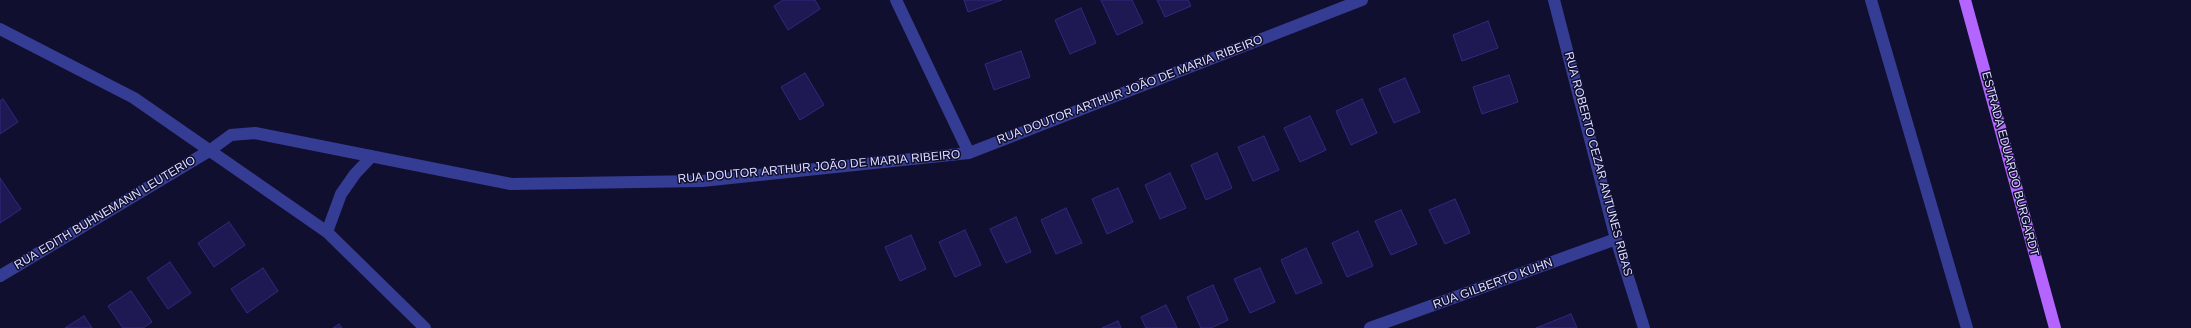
<!DOCTYPE html>
<meta charset="utf-8">
<style>
body{margin:0}
canvas{display:block;background:#110f2f}
</style>
<canvas width="2191" height="328"></canvas>
<script>
const g = document.querySelector('canvas').getContext('2d');
g.lineJoin = 'round';
function fill(path, color) { g.fillStyle = color; g.fill(path, 'evenodd'); }
const toPath = rows => new Path2D(rows.map(r => 'M' + r).join(''));
function trace(path, color, width, dash) { g.strokeStyle = color; g.lineWidth = width; g.lineCap = dash ? 'butt' : 'round'; g.setLineDash(dash || []); g.stroke(path); }
function drawText(font, color, halo, rows, align = 'center') {
  g.font = font + ' Arial,sans-serif'; g.lineWidth = 3; g.setLineDash([]); g.textBaseline = 'middle'; g.strokeStyle = halo; g.fillStyle = color; for (const [text, x, y, turn = 0] of rows) {
    g.save(); g.translate(x, y); g.rotate((+turn || 0) * Math.PI / 180); g.textAlign = isNaN(turn) ? turn : align; if (halo) g.strokeText(text, 0, 0); g.fillText(text, 0, 0); g.restore();
  }
}
const building = toPath([
 [783,0,815,0,820,9,788,30,774,6,783,0],
 [964,0,1002,0,968,12,964,0],
 [1101,0,1132,0,1143,23,1117,35,1101,0],
 [1157,0,1188,0,1191,6,1165,17,1157,0],
 [1081,8,1096,43,1070,54,1055,20,1081,8],
 [1488,21,1498,48,1462,61,1453,35,1488,21],
 [1021,51,1030,77,994,90,985,64,1021,51],
 [805,73,824,105,800,120,781,87,805,73],
 [1509,75,1518,102,1482,114,1473,87,1509,75],
 [1405,78,1420,112,1394,123,1379,89,1405,78],
 [3,99,18,122,0,134,0,101,3,99],
 [1362,99,1377,133,1351,145,1336,111,1362,99],
 [1310,116,1326,150,1300,162,1284,128,1310,116],
 [1264,136,1279,170,1253,181,1238,147,1264,136],
 [1217,153,1232,188,1206,200,1191,165,1217,153],
 [1170,173,1186,208,1160,219,1145,185,1170,173],
 [0,178,21,209,0,223,0,178],
 [1118,188,1133,222,1107,234,1092,199,1118,188],
 [1455,199,1470,233,1445,244,1429,210,1455,199],
 [1066,208,1082,243,1056,254,1041,220,1066,208],
 [1401,210,1417,244,1391,255,1375,221,1401,210],
 [1016,217,1031,252,1006,263,990,229,1016,217],
 [229,222,245,245,214,267,198,243,229,222],
 [965,230,981,265,955,277,939,242,965,230],
 [1358,231,1373,266,1347,277,1332,243,1358,231],
 [911,235,926,269,900,281,885,247,911,235],
 [1306,248,1322,283,1296,294,1281,260,1306,248],
 [170,262,191,293,168,309,147,278,170,262],
 [263,268,278,291,247,313,231,289,263,268],
 [1260,268,1275,302,1250,313,1234,279,1260,268],
 [1213,285,1228,320,1211,328,1201,328,1187,297,1213,285],
 [131,291,152,322,143,328,123,328,108,306,131,291],
 [1166,305,1177,328,1146,328,1141,317,1166,305],
 [1571,314,1577,328,1536,328,1571,314],
 [84,316,92,328,65,328,84,316],
 [1118,321,1121,328,1102,328,1118,321],
 [339,324,342,328,333,328,339,324]
]);
fill(building, '#1e1952');
trace(building, '#302980', 1);
trace(toPath([
 [896,0,969,153],
 [1554,0,1616,239,1644,328],
 [1871,0,1967,328],
 [0,29,134,98,327,232,425,328],
 [327,232,341,194,355,174,372,156],
 [0,276,209,151,231,135,255,133,511,184,702,181,969,153,1362,0],
 [1370,328,1616,239]
]), '#353c93', 12);
trace(toPath([
 [1965,0,2055,328]
]), '#b464ff', 12);
drawText('12px', '#ddf', '#110f2f', [
 ["RUA DOUTOR ARTHUR JOÃO DE MARIA RIBEIRO",1130,90,-21],
 ["RUA ROBERTO CEZAR ANTUNES RIBAS",1598,164,75],
 ["ESTRADA EDUARDO BURGARDT",2010,164,75],
 ["RUA DOUTOR ARTHUR JOÃO DE MARIA RIBEIRO",819,167,-5],
 ["RUA EDITH BUHNEMANN LEUTERIO",105,213,-31],
 ["RUA GILBERTO KUHN",1493,284,-20]
]);
</script>
